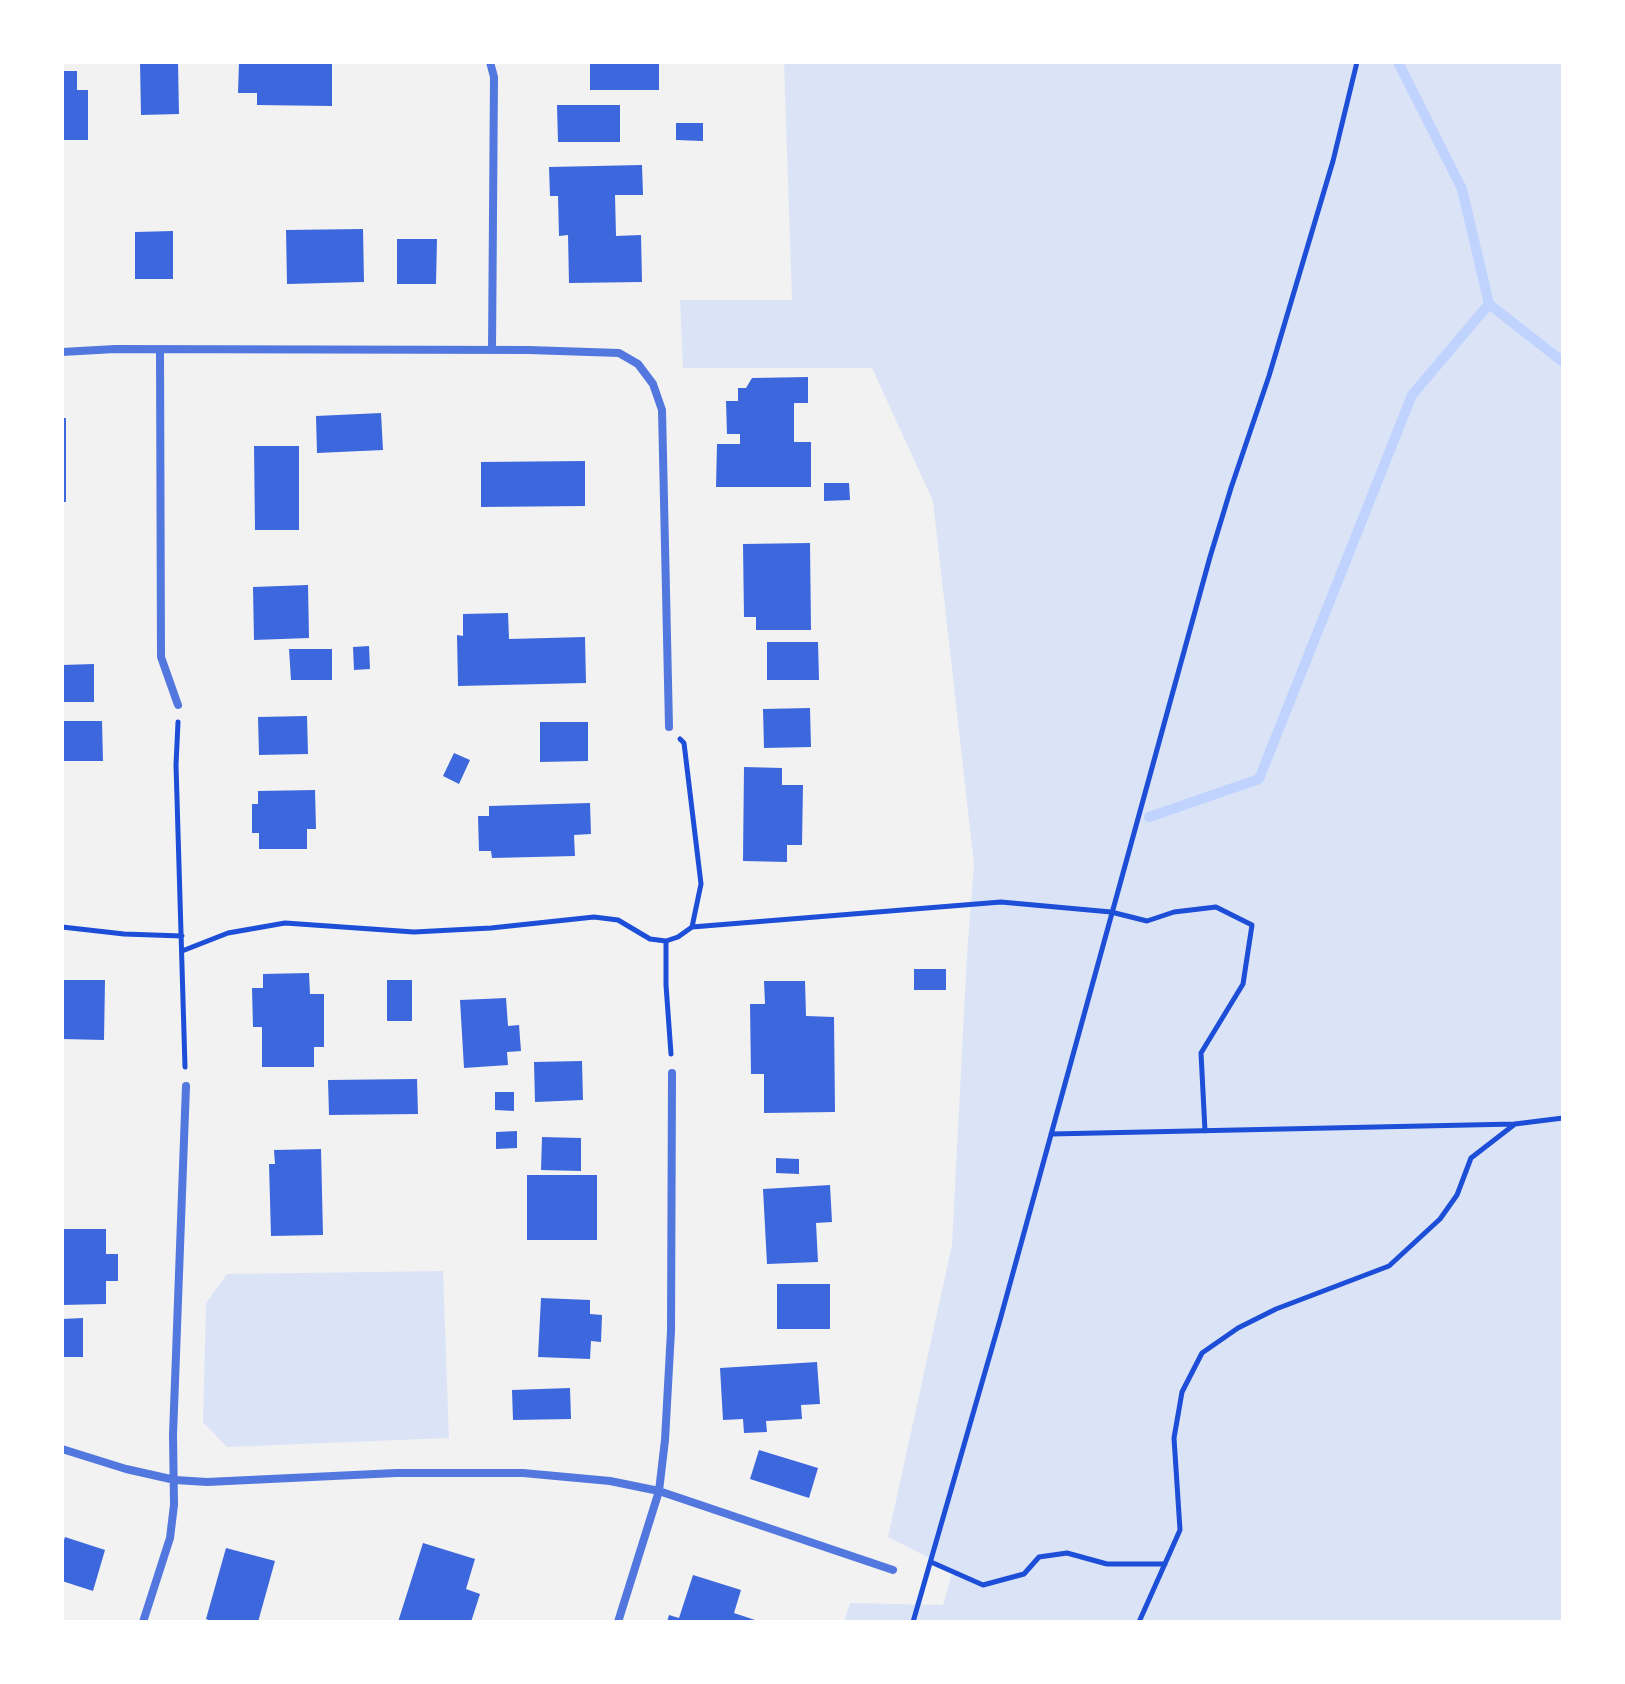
<!DOCTYPE html>
<style>
body{margin:0}
#map{position:relative;width:1625px;height:1684px;overflow:hidden;background:#f2f2f2;font-family:"Fira Sans Condensed",sans-serif}
canvas{display:block}
.frame{position:absolute;inset:0;border:64px solid #fff;pointer-events:none}
</style>
<div id="map">
<canvas width="1625" height="1684"></canvas>
<div class="frame"></div>
</div>
<script>
const g = document.querySelector('canvas').getContext('2d');
g.lineJoin = 'round';
function fill(path, color) { g.fillStyle = color; g.fill(path, 'evenodd'); }
const toPath = rows => new Path2D(rows.map(r => 'M' + r).join(''));
function trace(path, color, width, dash) { g.strokeStyle = color; g.lineWidth = width; g.lineCap = dash ? 'butt' : 'round'; g.setLineDash(dash || []); g.stroke(path); }
fill(toPath([
 [784,62,1563,62,1563,1622,844,1622,850,1603,943,1605,953,1570,888,1537,952,1245,967,954,974,864,933,501,872,368,683,368,680,300,792,300],
 [443,1271,449,1438,227,1447,203,1422,206,1303,227,1274]
]), '#dbe4f7');
trace(toPath([
 [1398,62,1462,189,1489,304,1563,362],
 [1149,817,1259,779,1412,395,1489,304]
]), '#bfd3fe', 10);
fill(toPath([
 [140,62,178,62,179,114,141,115],
 [239,62,332,62,332,106,257,105,257,93,238,93],
 [590,62,659,62,659,90,590,90],
 [62,71,77,71,77,90,88,90,88,140,62,140],
 [557,105,620,105,620,142,558,142],
 [676,123,703,123,703,141,676,140],
 [642,165,643,195,615,195,616,236,641,235,642,282,569,283,568,235,559,236,558,196,550,196,549,167],
 [363,229,364,282,287,284,286,230],
 [173,231,173,279,135,279,135,232],
 [397,239,437,239,436,284,397,284],
 [808,377,808,403,794,403,794,442,811,442,811,487,716,487,717,444,740,444,740,434,727,434,726,401,738,401,738,388,746,388,752,378],
 [381,413,383,450,317,453,316,416],
 [62,418,66,418,66,502,62,502],
 [254,446,299,446,299,530,255,530],
 [585,461,585,506,481,507,481,462],
 [824,483,849,483,850,500,824,501],
 [810,543,811,630,756,630,756,617,744,617,743,544],
 [308,585,309,638,254,640,253,587],
 [508,613,509,639,585,637,586,683,458,686,457,635,463,636,463,614],
 [767,642,818,642,819,680,767,680],
 [369,646,370,669,354,670,353,647],
 [289,649,332,649,332,680,291,680],
 [94,664,94,702,62,702,62,665],
 [810,708,811,747,764,748,763,709],
 [307,716,308,754,259,755,258,717],
 [62,721,102,721,103,761,62,761],
 [540,722,588,722,588,761,540,762],
 [454,753,470,760,459,784,443,776],
 [744,767,782,768,782,785,803,785,802,845,787,845,787,862,743,861],
 [315,790,316,829,307,829,307,849,259,849,259,833,252,833,252,804,258,804,258,791],
 [590,803,591,834,574,835,575,856,492,858,491,851,479,851,478,816,489,816,489,806],
 [914,969,946,969,946,990,914,990],
 [309,973,310,994,324,994,324,1047,314,1047,314,1067,262,1067,262,1027,253,1027,252,988,263,988,263,974],
 [62,980,105,980,104,1040,62,1039],
 [387,980,412,980,412,1021,387,1021],
 [764,981,805,981,806,1016,834,1017,835,1112,764,1113,764,1074,751,1074,750,1004,765,1004],
 [506,998,508,1026,519,1025,521,1051,507,1052,508,1065,464,1068,460,1000],
 [582,1061,583,1100,535,1102,534,1062],
 [417,1079,418,1114,329,1115,328,1080],
 [495,1092,514,1092,514,1111,495,1110],
 [517,1131,517,1148,496,1149,496,1132],
 [542,1137,581,1138,581,1171,541,1170],
 [321,1149,323,1235,271,1236,269,1164,275,1164,274,1150],
 [776,1158,799,1159,799,1174,776,1173],
 [527,1175,597,1175,597,1240,527,1240],
 [830,1185,832,1222,816,1223,818,1262,767,1264,763,1189],
 [62,1229,106,1229,106,1254,118,1254,118,1281,106,1281,106,1304,62,1305],
 [777,1284,830,1284,830,1329,777,1329],
 [541,1298,590,1300,590,1314,602,1315,601,1342,591,1341,590,1359,538,1357],
 [83,1318,83,1357,62,1357,62,1319],
 [817,1362,820,1404,801,1405,802,1419,766,1421,767,1432,744,1433,743,1419,723,1420,720,1368],
 [570,1388,571,1419,513,1420,512,1390],
 [759,1450,818,1468,809,1498,750,1479],
 [65,1537,105,1550,93,1591,62,1581,62,1546],
 [423,1543,475,1559,466,1589,480,1594,471,1622,398,1622],
 [226,1548,275,1561,258,1622,214,1622,206,1619],
 [693,1575,741,1590,734,1613,761,1622,667,1622,669,1615,679,1618]
]), '#3d67dc');
trace(toPath([
 [178,722,176,765,185,1067],
 [62,927,124,934,182,936],
 [692,927,1001,902,1111,912,1147,921,1174,912,1216,907,1252,925,1243,984,1201,1053,1205,1131],
 [182,951,228,933,285,923,414,932,491,928,594,917,618,920,650,939,666,941],
 [671,1054,666,985,666,941,678,937,692,927,701,884,684,743,680,739],
 [1051,1134,1515,1124,1563,1118],
 [931,1562,983,1585,1024,1574,1039,1557,1067,1553,1107,1564,1165,1564],
 [913,1622,1000,1320,1210,557,1231,488,1269,376,1333,161,1357,62],
 [1139,1622,1180,1530,1174,1438,1182,1392,1202,1353,1238,1328,1276,1309,1389,1266,1440,1219,1457,1195,1471,1158,1515,1124]
]), '#1d4ed8', 5);
trace(toPath([
 [490,62,494,77,492,350],
 [160,349,161,657,178,705],
 [62,352,115,349,529,350,619,353,638,364,653,384,662,410,669,727],
 [62,1449,126,1469,175,1480,207,1482,396,1473,523,1473,610,1481,659,1491,893,1570],
 [143,1622,170,1538,174,1505,173,1435,186,1086],
 [618,1622,659,1491,665,1440,671,1331,672,1073]
]), '#5277de', 8);
</script>
